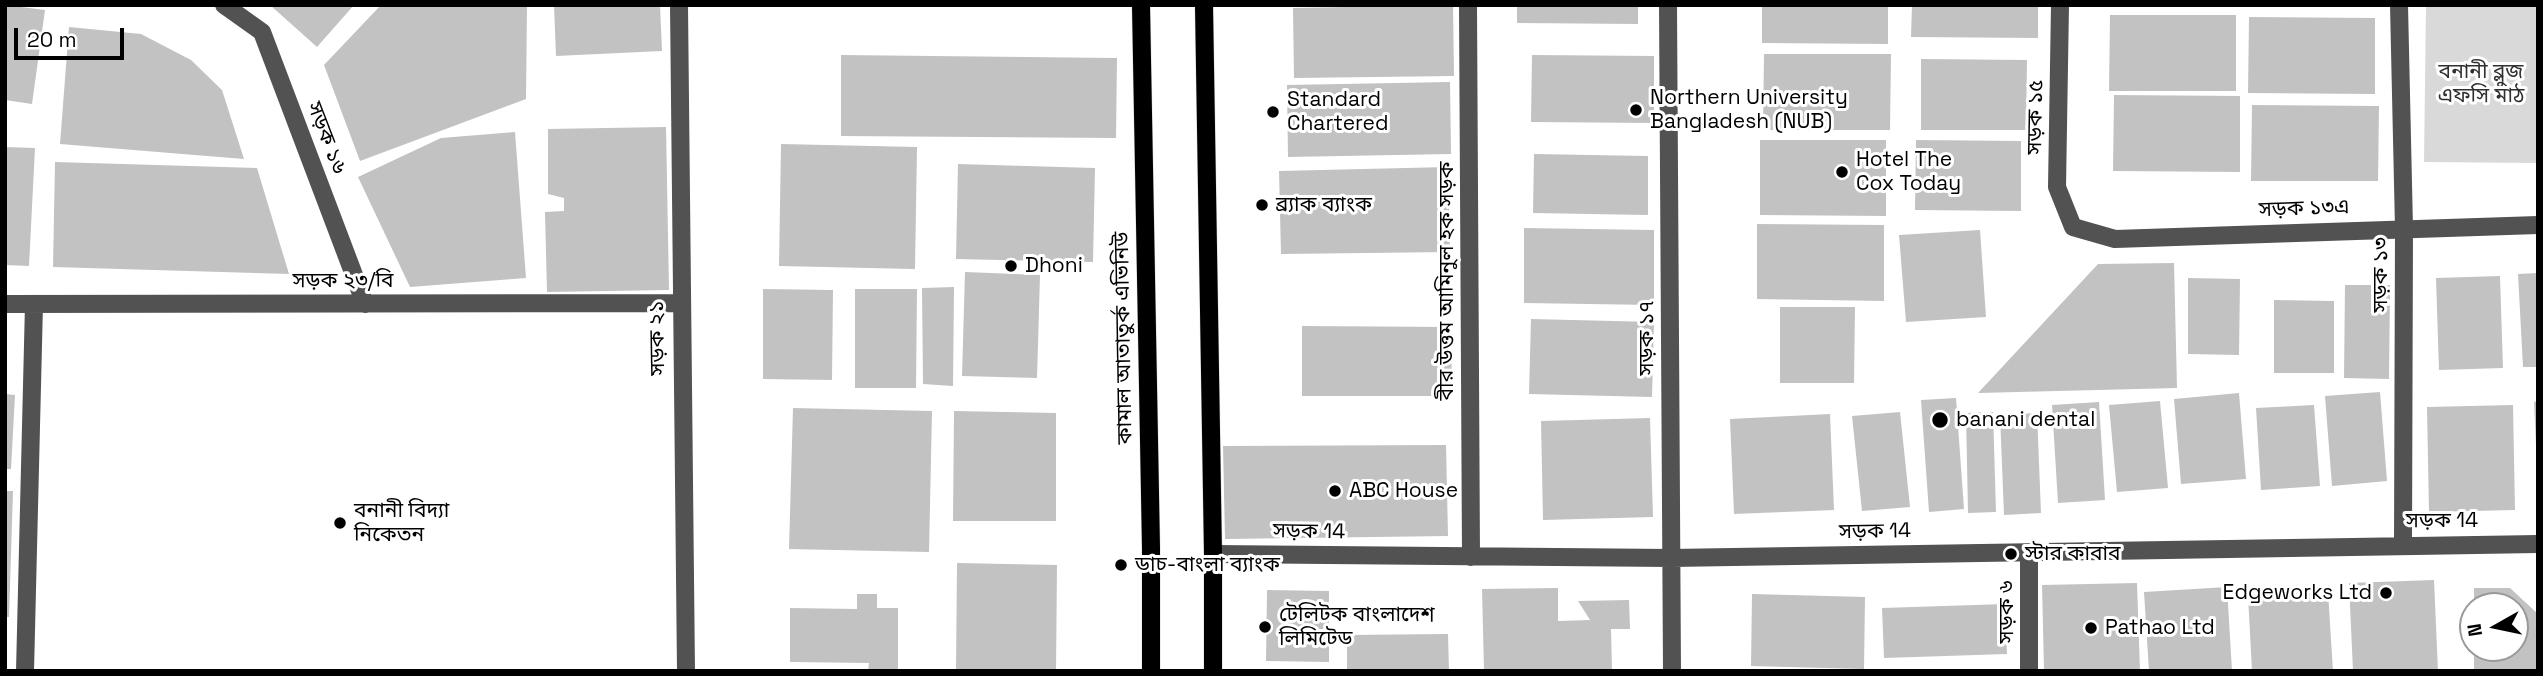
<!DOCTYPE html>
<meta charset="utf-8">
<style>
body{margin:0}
#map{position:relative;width:2543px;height:676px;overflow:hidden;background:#fff;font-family:"Space Grotesk",sans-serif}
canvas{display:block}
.frame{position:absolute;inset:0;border:7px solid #000;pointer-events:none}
.north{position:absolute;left:2459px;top:592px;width:70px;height:70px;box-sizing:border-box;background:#fff;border:2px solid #999;border-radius:50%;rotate:261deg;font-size:19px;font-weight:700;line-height:28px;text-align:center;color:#000}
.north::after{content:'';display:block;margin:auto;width:24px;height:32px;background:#000;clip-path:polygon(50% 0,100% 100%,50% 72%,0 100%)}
.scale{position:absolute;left:14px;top:28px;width:110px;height:32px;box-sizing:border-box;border:4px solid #000;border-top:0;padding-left:9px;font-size:21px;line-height:24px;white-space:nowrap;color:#000;-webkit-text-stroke:5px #fff;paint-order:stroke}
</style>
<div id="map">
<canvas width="2543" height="676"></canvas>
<div class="frame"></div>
<div class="north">N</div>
<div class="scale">20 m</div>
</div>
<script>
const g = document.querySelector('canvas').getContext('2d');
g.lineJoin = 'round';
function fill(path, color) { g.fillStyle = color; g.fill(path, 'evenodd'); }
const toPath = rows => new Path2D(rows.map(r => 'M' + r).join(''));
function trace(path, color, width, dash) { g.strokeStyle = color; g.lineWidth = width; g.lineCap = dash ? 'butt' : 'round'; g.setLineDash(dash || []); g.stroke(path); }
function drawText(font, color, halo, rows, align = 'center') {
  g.font = font + ' "Space Grotesk","Noto Sans Bengali",sans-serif'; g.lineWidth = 6; g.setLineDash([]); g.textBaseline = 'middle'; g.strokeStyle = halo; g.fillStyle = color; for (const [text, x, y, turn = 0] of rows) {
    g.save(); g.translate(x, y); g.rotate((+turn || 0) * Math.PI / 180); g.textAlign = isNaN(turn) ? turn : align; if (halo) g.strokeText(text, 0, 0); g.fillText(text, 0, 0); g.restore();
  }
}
fill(toPath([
 [2426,5,2538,5,2538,163,2424,162]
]), '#d9d9d9');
fill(toPath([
 [5,5,45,10,32,104,5,100],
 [270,5,354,5,317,47],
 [381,5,527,5,526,99,360,161,324,65],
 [554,5,660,5,662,51,556,56],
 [1453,5,1454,76,1294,78,1293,8],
 [1517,5,1638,5,1638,24,1517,23],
 [1762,5,1888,5,1888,44,1762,43],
 [1912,5,2038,5,2038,38,1911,37],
 [2110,15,2236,15,2236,91,2109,91],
 [2249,17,2375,18,2375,94,2248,93],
 [69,27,141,34,191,60,222,90,244,159,60,144],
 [1764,54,1891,54,1890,130,1763,130],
 [841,55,1117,58,1116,138,841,136],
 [1532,55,1654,56,1654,123,1531,122],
 [1921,59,2027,60,2026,130,1921,130],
 [1450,82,1451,154,1288,157,1287,85],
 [2114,95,2240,96,2240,172,2113,171],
 [2252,105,2379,106,2378,181,2251,181],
 [666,127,669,290,547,292,545,212,564,211,564,198,548,194,548,129],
 [515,132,526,278,410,287,358,177,441,138],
 [1760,140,1886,140,1886,216,1760,215],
 [1916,140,2021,141,2021,211,1915,210],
 [781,144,917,147,915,269,779,266],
 [5,147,35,148,29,266,5,265],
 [1534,154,1648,156,1648,215,1533,213],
 [55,162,257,168,289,274,53,267],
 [958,164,1095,168,1093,262,956,259],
 [1448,167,1450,252,1281,254,1279,171],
 [1757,224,1884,225,1884,301,1757,299],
 [1524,228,1654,230,1654,305,1524,303],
 [1980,230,1986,317,1906,322,1899,235],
 [2174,263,2177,388,1978,393,2098,264],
 [965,272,1040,275,1037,378,962,376],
 [2538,273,2538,367,2523,367,2518,274],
 [2500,276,2503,368,2439,370,2436,278],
 [2188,278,2240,279,2239,355,2188,354],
 [2345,285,2390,285,2389,379,2344,378],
 [954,287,953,386,923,384,922,288],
 [763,289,833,290,832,380,763,379],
 [855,289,917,289,916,388,855,388],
 [2274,300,2334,301,2334,373,2274,373],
 [1780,307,1855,307,1854,383,1780,383],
 [1531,319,1654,322,1652,397,1529,394],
 [1302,326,1451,327,1452,396,1302,396],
 [2380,392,2387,481,2332,486,2325,396],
 [2239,393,2246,479,2181,484,2174,399],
 [5,394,15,395,11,469,5,469],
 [1956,398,1964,509,1929,512,1921,400],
 [2160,401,2168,488,2117,492,2109,405],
 [2538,401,2538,445,2536,445,2534,402],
 [2099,402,2105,500,2058,503,2052,405],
 [2314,405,2320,486,2261,490,2256,408],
 [2513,405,2515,510,2429,512,2427,407],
 [793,408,932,411,929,552,789,549],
 [954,411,1056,413,1056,521,953,521],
 [1900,412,1910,507,1862,511,1852,416],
 [1993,412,1996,512,1968,513,1966,413],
 [2037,413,2041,513,2004,515,2000,415],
 [1830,414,1834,510,1734,514,1730,419],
 [1650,418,1653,517,1543,520,1541,421],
 [1446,445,1448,536,1225,539,1223,446],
 [5,491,13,491,9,617,5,617],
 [957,563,1057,565,1056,671,956,670],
 [2434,580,2438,671,2353,671,2349,583],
 [2137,583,2140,671,2044,671,2042,585],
 [2227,587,2232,671,2149,671,2144,592],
 [1558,588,1558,621,1590,620,1578,601,1629,600,1630,629,1611,629,1612,671,1484,671,1482,589],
 [2474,588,2510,588,2538,614,2538,671,2474,671,2474,648,2515,648,2515,606,2474,606],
 [1267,590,1329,591,1329,662,1266,661],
 [2328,592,2333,671,2252,671,2248,596],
 [857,594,877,594,877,608,898,608,898,671,868,671,869,663,790,662,790,608,857,609],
 [1752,594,1865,597,1864,669,1751,666],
 [2005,604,2007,654,1884,658,1882,608],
 [1448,634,1449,671,1347,671,1347,635]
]), '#c2c2c2');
const major = toPath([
 [1141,5,1151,548,1151,671],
 [1204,5,1213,554,1213,671]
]);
trace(major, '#dbdbdb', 19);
trace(toPath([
 [224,5,262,32,365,304],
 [679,5,686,671],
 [1468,5,1471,557],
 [1668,5,1672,671],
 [2060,5,2057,187,2073,227,2115,239,2538,225],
 [2399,5,2404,228,2403,544],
 [5,304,681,303],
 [2029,553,2029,671],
 [1213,554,1671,558,2538,544],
 [25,671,34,304]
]), '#525252', 18);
trace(major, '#000', 18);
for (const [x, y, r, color] of [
 [1636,110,7,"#000"],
 [1273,112,7,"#000"],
 [1842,172,7,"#000"],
 [1262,205,7,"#000"],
 [1011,266,7,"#000"],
 [1940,420,9,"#000"],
 [1335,491,7,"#000"],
 [340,523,7,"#000"],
 [2011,554,7,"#000"],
 [1121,565,7,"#000"],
 [2386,593,7,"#000"],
 [1265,627,7,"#000"],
 [2091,628,7,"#000"]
]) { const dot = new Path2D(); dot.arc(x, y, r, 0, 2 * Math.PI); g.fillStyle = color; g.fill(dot); trace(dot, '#fff', 2.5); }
drawText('21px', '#303030', '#fff', [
 ["বনানী ব্লুজ",2481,72],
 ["এফসি মাঠ",2481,96]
]);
drawText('21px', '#000', '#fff', [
 ["Northern University",1650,98],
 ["Bangladesh (NUB)",1650,122],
 ["Standard",1287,100],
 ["Chartered",1287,124],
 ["Hotel The",1856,160],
 ["Cox Today",1856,184],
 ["ব্র্যাক ব্যাংক",1276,205],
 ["Dhoni",1025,266],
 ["banani dental",1956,420],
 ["ABC House",1349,491],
 ["বনানী বিদ্যা",354,511],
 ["নিকেতন",354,535],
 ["স্টার কাবাব",2025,554],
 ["ডাচ-বাংলা ব্যাংক",1135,565],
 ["Edgeworks Ltd",2372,593,"right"],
 ["টেলিটক বাংলাদেশ",1279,615],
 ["লিমিটেড",1279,639],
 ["Pathao Ltd",2105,628]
], 'left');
drawText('21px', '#000', '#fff', [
 ["সড়ক ১৫",2036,117,-89],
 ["সড়ক ১৬",326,138,69],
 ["সড়ক ১৩এ",2304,209,-2],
 ["সড়ক ১৩",2381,275,-90],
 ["সড়ক ২৩/বি",343,281],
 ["বীর উত্তম আমিনুল হক সড়ক",1447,281,-90],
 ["সড়ক ২১",658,338,-91],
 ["কামাল আতাতুর্ক এভিনিউ",1124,338,-91],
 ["সড়ক ১৭",1647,338,-90],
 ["সড়ক 14",2442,521],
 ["সড়ক 14",1309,532,1],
 ["সড়ক 14",1875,532,-1],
 ["সড়ক ৬",2007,612,-90]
]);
</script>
